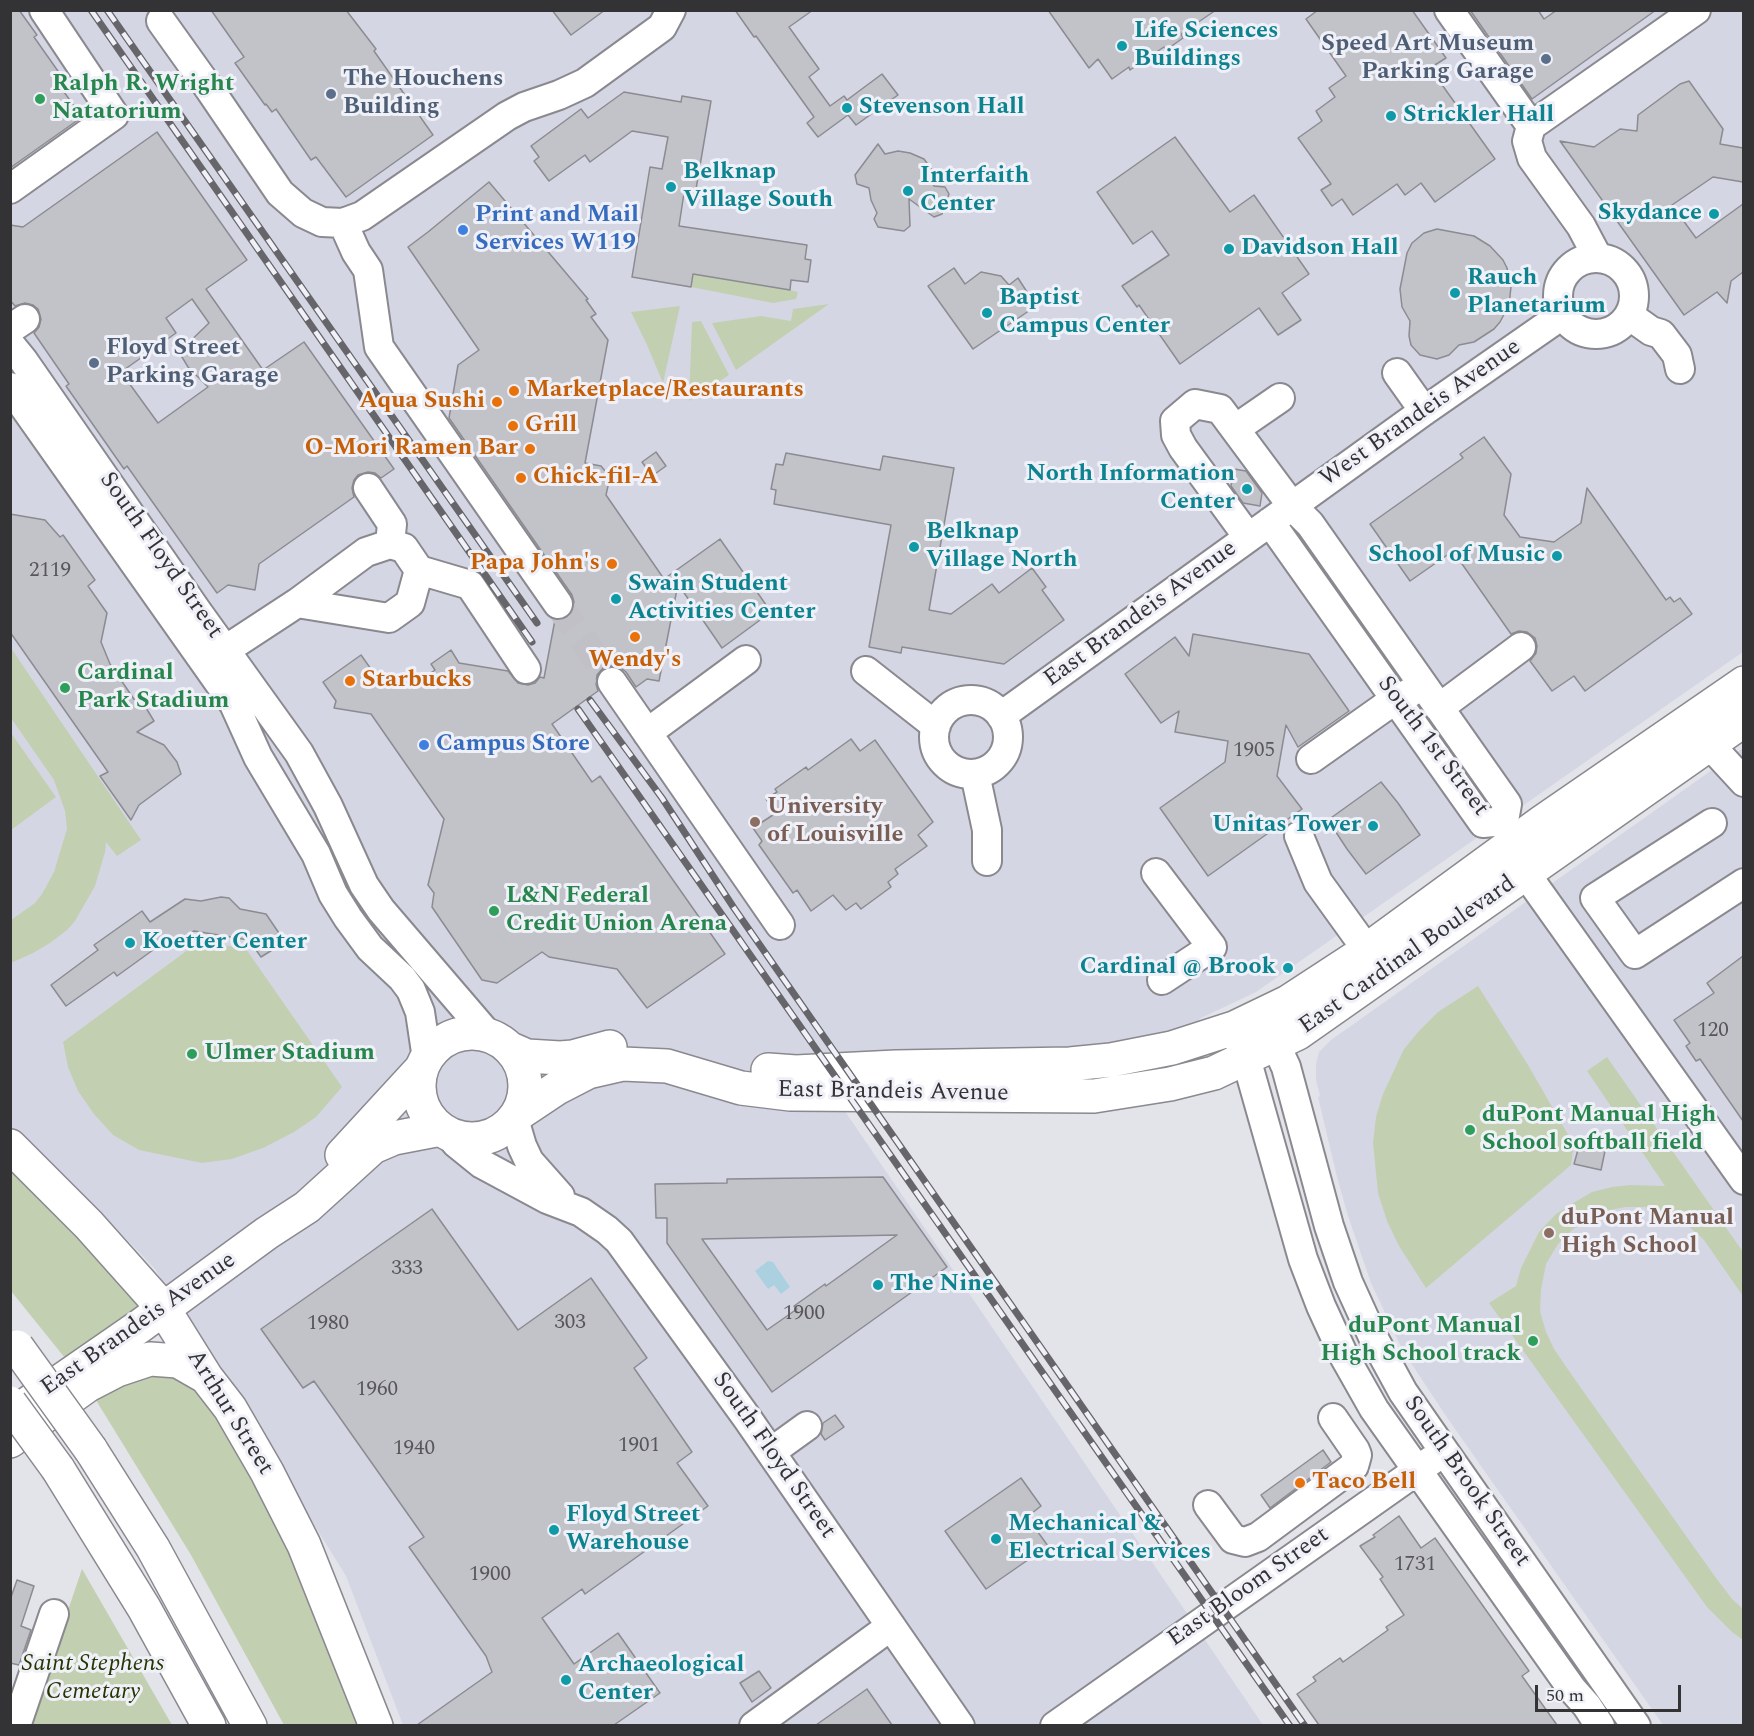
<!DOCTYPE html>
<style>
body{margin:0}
#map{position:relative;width:1754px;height:1736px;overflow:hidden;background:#e3e3ea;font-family:Spectral,serif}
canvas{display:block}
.frame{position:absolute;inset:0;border:12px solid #333335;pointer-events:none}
.scale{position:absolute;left:1535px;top:1685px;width:146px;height:27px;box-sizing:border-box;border:3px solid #333335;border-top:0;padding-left:8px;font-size:18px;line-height:21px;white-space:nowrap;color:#333335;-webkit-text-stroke:4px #f0f1f8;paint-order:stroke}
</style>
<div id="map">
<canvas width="1754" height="1736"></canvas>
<div class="frame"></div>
<div class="scale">50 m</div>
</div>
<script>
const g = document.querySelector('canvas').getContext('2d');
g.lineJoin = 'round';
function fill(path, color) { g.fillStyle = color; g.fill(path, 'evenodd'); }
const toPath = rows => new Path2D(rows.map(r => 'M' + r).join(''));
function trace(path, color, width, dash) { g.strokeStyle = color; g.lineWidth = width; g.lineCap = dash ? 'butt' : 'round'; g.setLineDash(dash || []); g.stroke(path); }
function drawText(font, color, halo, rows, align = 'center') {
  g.font = font + ' Spectral,serif'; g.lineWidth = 6; g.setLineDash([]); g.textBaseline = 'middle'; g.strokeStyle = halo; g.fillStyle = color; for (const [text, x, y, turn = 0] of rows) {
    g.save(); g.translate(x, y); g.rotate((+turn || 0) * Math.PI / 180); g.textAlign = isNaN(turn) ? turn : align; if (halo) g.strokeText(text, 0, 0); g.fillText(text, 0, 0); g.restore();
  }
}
fill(toPath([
 [11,11,1743,11,1743,652,1256,992,1199,1019,1221,1051,1102,1079,1049,1077,821,1076,1263,1725,403,1725,346,1576,155,1269,86,1197,11,1127],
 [1743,748,1743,1725,1663,1725,1448,1419,1403,1351,1371,1283,1348,1216,1337,1177,1318,1097,1320,1096,1316,1080,1316,1064,1319,1052,1331,1040]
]), '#d5d6e4');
fill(toPath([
 [693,274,790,290,798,292,796,299,773,303,691,287],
 [829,304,736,370,712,323,761,316,791,321,793,309],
 [680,306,663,383,647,345,631,312],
 [701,321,729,375,689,401,692,322],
 [11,648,141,840,117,856,106,842,105,852,95,886,75,921,67,930,50,943,33,953,11,963,11,920,35,903,42,894,54,872,67,829,65,811,54,780,11,718],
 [11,733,56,797,11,830,10,830],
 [200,941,246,949,342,1087,316,1117,294,1132,263,1148,232,1159,202,1163,139,1150,113,1135,94,1114,78,1091,68,1067,63,1042],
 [1478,986,1528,1065,1574,1145,1571,1165,1426,1288,1399,1246,1387,1221,1378,1193,1373,1143,1376,1117,1383,1094,1404,1049,1419,1031,1438,1012],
 [1607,1057,1743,1252,1743,1296,1704,1240,1685,1223,1645,1207,1626,1207,1610,1210,1590,1218,1572,1230,1558,1244,1546,1264,1541,1290,1540,1311,1546,1332,1554,1349,1576,1381,1716,1578,1732,1599,1743,1609,1743,1640,1732,1632,1707,1607,1489,1303,1516,1286,1521,1268,1539,1232,1556,1214,1575,1202,1592,1192,1612,1187,1630,1185,1665,1186,1587,1071],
 [10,1161,137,1301,138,1305,134,1310,65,1358,11,1291],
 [159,1371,193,1381,264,1487,366,1725,284,1725,191,1555,94,1397],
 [82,1569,172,1725,29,1725]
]), '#c2d0b1');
fill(toPath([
 [768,1261,773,1262,790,1287,781,1294,774,1285,768,1289,755,1271]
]), '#abd1e0');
const building = toPath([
 [10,10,19,10,37,35,34,37,60,74,54,78,82,117,10,168,10,10],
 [211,10,346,10,376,49,374,51,433,135,346,197,316,157,311,160,276,109,272,112,266,104,265,105,235,63,244,57,211,10],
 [552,10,605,10,571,35,552,10],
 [735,10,813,10,789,27,819,69,809,77,830,106,844,96,847,100,882,74,898,95,856,125,848,115,818,137,807,123,814,117,756,36,754,37,735,10],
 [1048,10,1216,10,1181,34,1183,38,1166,50,1164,47,1130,70,1129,67,1112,79,1098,59,1089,68,1048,10],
 [1318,10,1412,10,1446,58,1430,68,1495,159,1435,202,1421,183,1405,195,1397,184,1353,215,1342,199,1332,206,1321,190,1331,184,1298,138,1322,121,1316,111,1335,97,1329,88,1346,76,1306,19,1318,10],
 [1470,10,1538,10,1544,19,1557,10,1656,10,1532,99,1470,10],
 [1689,81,1723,129,1720,144,1743,148,1743,182,1713,177,1672,205,1696,238,1743,204,1743,272,1731,281,1727,303,1717,292,1684,315,1560,141,1594,147,1620,129,1637,131,1638,115,1680,84,1689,81],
 [624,92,681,102,682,96,711,101,695,195,684,193,679,226,807,245,805,259,811,260,808,282,791,280,790,290,693,274,691,287,632,277,650,167,662,169,668,137,632,131,590,162,585,155,549,181,534,161,539,157,531,146,581,109,588,118,624,92],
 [157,132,247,260,206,289,263,370,304,342,394,469,381,478,375,473,368,472,358,475,354,480,352,488,354,497,259,564,255,590,228,585,217,593,127,466,124,469,66,386,69,384,34,333,39,327,41,319,38,309,33,305,25,303,15,306,10,300,10,225,23,227,157,132],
 [192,299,209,323,179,352,188,367,208,387,158,423,121,372,176,333,166,318,192,299],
 [1175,137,1230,212,1254,195,1309,274,1282,293,1301,320,1278,335,1259,308,1180,364,1139,305,1137,307,1122,286,1169,255,1152,231,1133,244,1097,192,1175,137],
 [878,144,885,154,898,151,910,153,924,159,932,170,934,186,945,187,949,194,942,214,934,217,909,199,910,226,904,231,878,227,874,219,877,213,871,200,869,188,857,184,855,175,878,144],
 [489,182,588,299,586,300,596,314,591,317,608,340,585,463,601,466,610,477,606,495,664,579,720,539,771,612,722,648,678,584,659,681,647,679,636,687,626,672,620,667,611,666,603,668,597,675,596,684,598,691,552,724,592,782,600,776,725,954,647,1008,617,969,549,957,542,952,497,983,482,980,432,907,434,893,428,885,444,819,371,714,334,708,336,701,323,682,361,655,378,679,413,685,435,670,431,664,451,650,459,663,508,671,518,683,528,685,535,683,540,677,544,678,555,620,567,618,573,610,574,602,572,595,449,418,458,365,479,350,408,247,428,232,489,182],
 [1437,229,1474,236,1490,246,1503,260,1507,268,1511,287,1509,305,1500,322,1494,329,1474,342,1459,345,1449,355,1437,359,1420,355,1411,345,1409,336,1410,321,1402,307,1400,289,1407,253,1412,243,1424,233,1437,229],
 [954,268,965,284,981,272,1001,276,1009,285,1018,278,1036,306,973,349,928,286,954,268],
 [1484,437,1511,474,1504,515,1520,537,1554,542,1581,523,1587,488,1666,600,1670,597,1674,602,1680,598,1692,614,1585,691,1574,676,1552,691,1530,661,1536,653,1537,646,1535,638,1527,632,1519,631,1511,634,1453,551,1410,581,1370,524,1463,458,1460,454,1484,437],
 [656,452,666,466,652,476,642,462,656,452],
 [786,453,880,470,883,456,954,468,929,610,951,614,992,584,999,593,1032,568,1046,587,1042,590,1064,620,1004,664,902,647,901,653,869,647,891,525,774,504,776,490,771,489,776,464,783,465,786,453],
 [1234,469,1246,471,1262,493,1260,506,1243,503,1231,486,1234,469],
 [10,514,45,520,60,537,63,535,95,580,88,586,107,613,101,642,110,664,138,705,143,703,154,721,137,732,164,745,177,762,181,774,139,805,131,820,100,776,108,772,10,632,10,514],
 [1193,634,1309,654,1349,711,1298,747,1286,725,1277,776,1302,809,1208,876,1160,808,1225,762,1228,741,1175,732,1179,711,1161,723,1125,674,1175,637,1189,656,1193,634],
 [851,739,860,751,875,740,933,822,918,835,927,846,895,869,898,874,888,882,891,887,861,909,856,903,846,910,833,895,811,911,797,890,793,893,759,845,762,841,753,828,776,813,766,799,777,792,775,789,806,767,808,770,851,739],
 [1381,782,1398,803,1420,835,1366,874,1347,849,1328,820,1381,782],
 [221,897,229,898,240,909,266,914,285,942,261,957,249,940,194,931,176,942,171,937,117,976,114,972,66,1006,51,985,98,950,94,945,142,911,150,922,185,899,201,901,221,897],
 [1743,956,1743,1121,1700,1059,1696,1061,1686,1046,1690,1043,1674,1020,1714,993,1707,983,1743,956],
 [1579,1146,1605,1151,1601,1170,1574,1164,1579,1146],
 [883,1177,947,1267,772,1392,667,1243,667,1218,656,1218,655,1184,727,1183,727,1179,883,1177],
 [897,1235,826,1286,825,1284,794,1306,797,1309,767,1330,702,1239,897,1235],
 [432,1209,518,1330,591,1278,647,1358,634,1368,692,1452,677,1463,708,1506,585,1594,582,1589,542,1618,574,1664,618,1633,660,1693,614,1725,417,1725,492,1672,486,1656,409,1547,424,1537,314,1381,303,1388,261,1329,432,1209],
 [835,1415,844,1427,825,1440,821,1434,823,1423,835,1415],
 [1323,1450,1331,1462,1270,1508,1261,1495,1323,1450],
 [1021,1478,1041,1506,1027,1517,1048,1546,986,1589,945,1531,1021,1478],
 [1399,1516,1421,1548,1435,1538,1529,1671,1522,1676,1557,1725,1319,1725,1297,1694,1316,1681,1313,1677,1340,1658,1343,1662,1388,1630,1386,1627,1404,1615,1380,1579,1383,1577,1360,1546,1375,1537,1373,1535,1399,1516],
 [17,1580,34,1586,21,1626,31,1630,19,1665,10,1663,10,1600,17,1580],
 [759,1671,771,1688,752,1702,740,1683,759,1671],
 [867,1689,892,1725,816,1725,867,1689]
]);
fill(building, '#c2c2c9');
trace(building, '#8b8b91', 1.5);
trace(toPath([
 [558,604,612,682]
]), '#c0c0c6', 28, [28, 14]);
const minor = toPath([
 [1449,10,1531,126,1527,141,1532,158,1581,226,1598,258],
 [161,21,206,84,280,193,303,213,322,222,343,223],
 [1531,126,1696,10],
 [10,189,114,115,44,10],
 '1558 296a38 38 0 1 1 76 0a38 38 0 1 1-76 0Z',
 [1630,316,1651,331,1661,334,1677,355,1680,369],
 [10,329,25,319],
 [10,344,23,360,197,611,299,753,328,806,364,885,381,910,489,1036],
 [1397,373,1424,411],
 [10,387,234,704,258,757,316,854,333,894,348,918,370,948,402,978,411,990,420,1012,427,1059],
 [1235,429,1280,398],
 [368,488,392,524,390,544],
 [1270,522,1483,823,1504,821],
 [1248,537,1183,448,1176,435,1175,421,1195,404,1220,409,1292,506,1310,524,1507,804,1504,821],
 [419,570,470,585,526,669],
 [558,604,379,347,368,270,356,252,343,223,362,216,507,116,524,107,559,95,585,83,662,27,671,10],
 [210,660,297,603,366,552,390,544,404,548,419,570,410,603,389,618,297,603],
 [866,671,936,726],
 [612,682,780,925],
 '934 737a37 37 0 1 1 74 0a37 37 0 1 1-74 0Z',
 [1439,708,1521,647],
 [1001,716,1424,411,1562,315],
 [647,733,746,660],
 [1709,744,1744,782],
 [1311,759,1383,708,1411,692],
 [975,774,987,830,987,861],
 [1712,823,1595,898,1635,954,1744,883],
 [1299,836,1318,882,1367,950],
 [1156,873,1212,947,1162,980],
 [1526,874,1744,1180],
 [1266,1024,1286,1067,1329,1226,1348,1282,1373,1337,1403,1392,1444,1451,1636,1726],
 [1238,1039,1246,1058,1303,1259,1321,1306,1344,1356,1374,1409,1572,1689,1587,1706,1600,1726],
 [514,1119,522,1146,529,1161,560,1196],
 [448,1133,456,1143,482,1164,547,1199,581,1212,607,1230,619,1241,747,1418,960,1726],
 [771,1452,807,1426],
 [1208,1505,1233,1539,1245,1542,1258,1537,1354,1466,1357,1455,1355,1450,1333,1418],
 [16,1726,54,1614],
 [754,1726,891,1626],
 [1055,1726,1432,1460]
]);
const major = toPath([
 '419 1086a53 53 0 1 1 106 0a53 53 0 1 1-106 0Z',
 [511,1049,527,1056,560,1058,573,1057,610,1047],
 [768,1070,796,1072,896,1067,1070,1064,1111,1060,1172,1048,1234,1028,1288,1002,1360,955,1542,822,1744,683],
 [518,1114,557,1088,588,1072,623,1064,667,1066,741,1088,790,1094,1094,1096,1170,1084,1214,1073,1298,1033,1744,720],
 [10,1146,89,1225,163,1308,206,1377,230,1408,267,1472,304,1545,376,1726],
 [342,1155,422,1068],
 [10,1416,140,1326,267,1233,307,1207,373,1147,394,1138,441,1129],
 [10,1441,88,1385,117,1370,150,1359,178,1361,206,1377]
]);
const highway = toPath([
 [91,1450,153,1548,250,1726],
 [58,1469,144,1608,209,1726]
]);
trace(minor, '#89898f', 32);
trace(major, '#89898f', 36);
trace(highway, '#89898f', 36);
trace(minor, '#fff', 28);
trace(major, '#fff', 33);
trace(highway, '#fff', 33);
const rail = toPath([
 [91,10,532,642],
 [107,10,537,623],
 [590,700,662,798,734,908,1305,1726],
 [578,709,1290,1726]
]);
trace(rail, '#66666a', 7);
trace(rail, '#f0f1f8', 4.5, [14]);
const highwayBridge = toPath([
 [17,1347,91,1450],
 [10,1403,58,1469]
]);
trace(highwayBridge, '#89898f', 36, []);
trace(highwayBridge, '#fff', 33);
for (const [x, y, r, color] of [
 [1122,46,6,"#0f9aa8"],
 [1546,59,6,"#5c6f8a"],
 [331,94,6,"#5c6f8a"],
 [40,99,6,"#2e9e5b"],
 [847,108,6,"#0f9aa8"],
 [1391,116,6,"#0f9aa8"],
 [671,187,6,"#0f9aa8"],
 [908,191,6,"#0f9aa8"],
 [1714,214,6,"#0f9aa8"],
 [463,230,6,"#3f7fe0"],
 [1229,249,6,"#0f9aa8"],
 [1455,293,6,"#0f9aa8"],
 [987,313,6,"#0f9aa8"],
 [94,363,6,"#5c6f8a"],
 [514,391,6,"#e8710a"],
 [497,402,6,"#e8710a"],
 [513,426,6,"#e8710a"],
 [530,449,6,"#e8710a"],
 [521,478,6,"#e8710a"],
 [1247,489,6,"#0f9aa8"],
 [914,547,6,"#0f9aa8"],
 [1557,556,6,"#0f9aa8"],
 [612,564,6,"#e8710a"],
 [616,599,6,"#0f9aa8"],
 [635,637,6,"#e8710a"],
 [350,681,6,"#e8710a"],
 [65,688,6,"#2e9e5b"],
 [424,745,6,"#3f7fe0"],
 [755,822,6,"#8d6e63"],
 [1373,826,6,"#0f9aa8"],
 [494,911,6,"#2e9e5b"],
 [130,943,6,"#0f9aa8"],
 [1288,968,6,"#0f9aa8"],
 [192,1054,6,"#2e9e5b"],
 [1470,1130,6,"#2e9e5b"],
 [1549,1233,6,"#8d6e63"],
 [878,1285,6,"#0f9aa8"],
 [1533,1341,6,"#2e9e5b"],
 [1300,1483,6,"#e8710a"],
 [554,1530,6,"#0f9aa8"],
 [996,1539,6,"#0f9aa8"],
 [566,1680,6,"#0f9aa8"]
]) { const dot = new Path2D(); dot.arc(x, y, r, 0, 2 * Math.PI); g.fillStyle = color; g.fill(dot); trace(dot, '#f0f1f8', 2); }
drawText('21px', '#57575a', null, [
 ["2119",50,572],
 ["1905",1254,752],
 ["120",1713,1032],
 ["333",407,1270],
 ["1900",804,1315],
 ["303",570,1324],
 ["1980",328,1325],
 ["1960",377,1391],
 ["1901",639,1447],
 ["1940",414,1450],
 ["1731",1415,1566],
 ["1900",490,1576]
]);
drawText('bold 24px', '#0d838f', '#f0f1f8', [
 ["Life Sciences",1134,32],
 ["Buildings",1134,60],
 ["Stevenson Hall",859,108],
 ["Strickler Hall",1403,116],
 ["Belknap",683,173],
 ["Village South",683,201],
 ["Interfaith",920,177],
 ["Center",920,205],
 ["Skydance",1702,214,"right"],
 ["Davidson Hall",1241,249],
 ["Rauch",1467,279],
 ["Planetarium",1467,307],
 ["Baptist",999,299],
 ["Campus Center",999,327],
 ["North Information",1235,475,"right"],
 ["Center",1235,503,"right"],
 ["Belknap",926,533],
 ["Village North",926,561],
 ["School of Music",1545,556,"right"],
 ["Swain Student",628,585],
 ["Activities Center",628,613],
 ["Unitas Tower",1361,826,"right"],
 ["Koetter Center",142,943],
 ["Cardinal @ Brook",1276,968,"right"],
 ["The Nine",890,1285],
 ["Floyd Street",566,1516],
 ["Warehouse",566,1544],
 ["Mechanical &",1008,1525],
 ["Electrical Services",1008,1553],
 ["Archaeological",578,1666],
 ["Center",578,1694]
], 'left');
drawText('bold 24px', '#4e5e75', '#f0f1f8', [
 ["Speed Art Museum",1534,45,"right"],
 ["Parking Garage",1534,73,"right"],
 ["The Houchens",343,80],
 ["Building",343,108],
 ["Floyd Street",106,349],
 ["Parking Garage",106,377]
], 'left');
drawText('bold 24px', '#27864d', '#f0f1f8', [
 ["Ralph R. Wright",52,85],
 ["Natatorium",52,113],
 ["Cardinal",77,674],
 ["Park Stadium",77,702],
 ["L&N Federal",506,897],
 ["Credit Union Arena",506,925],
 ["Ulmer Stadium",204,1054],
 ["duPont Manual High",1482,1116],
 ["School softball field",1482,1144],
 ["duPont Manual",1521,1327,"right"],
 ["High School track",1521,1355,"right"]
], 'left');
drawText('bold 24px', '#366cbe', '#f0f1f8', [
 ["Print and Mail",475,216],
 ["Services W119",475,244],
 ["Campus Store",436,745]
], 'left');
drawText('bold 24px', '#c56008', '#f0f1f8', [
 ["Marketplace/Restaurants",526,391],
 ["Aqua Sushi",485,402,"right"],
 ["Grill",525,426],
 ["O-Mori Ramen Bar",518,449,"right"],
 ["Chick-fil-A",533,478],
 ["Papa John's",600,564,"right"],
 ["Wendy's",635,661,"center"],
 ["Starbucks",362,681],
 ["Taco Bell",1312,1483]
], 'left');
drawText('24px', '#333335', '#f0f1f8', [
 ["West Brandeis Avenue",1421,414,-35],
 ["South Floyd Street",160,556,55],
 ["East Brandeis Avenue",1141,615,-36],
 ["South 1st Street",1432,747,53],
 ["East Cardinal Boulevard",1408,956,-35],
 ["East Brandeis Avenue",893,1093,1],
 ["East Brandeis Avenue",139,1325,-35],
 ["Arthur Street",229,1413,58],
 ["South Floyd Street",773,1456,55],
 ["South Brook Street",1466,1482,55],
 ["East Bloom Street",1249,1588,-35]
]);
drawText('bold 24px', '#785e54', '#f0f1f8', [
 ["University",767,808],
 ["of Louisville",767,836],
 ["duPont Manual",1561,1219],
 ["High School",1561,1247]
], 'left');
drawText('italic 24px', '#263603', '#f0f1f8', [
 ["Saint Stephens",93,1665],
 ["Cemetary",93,1693]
]);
</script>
